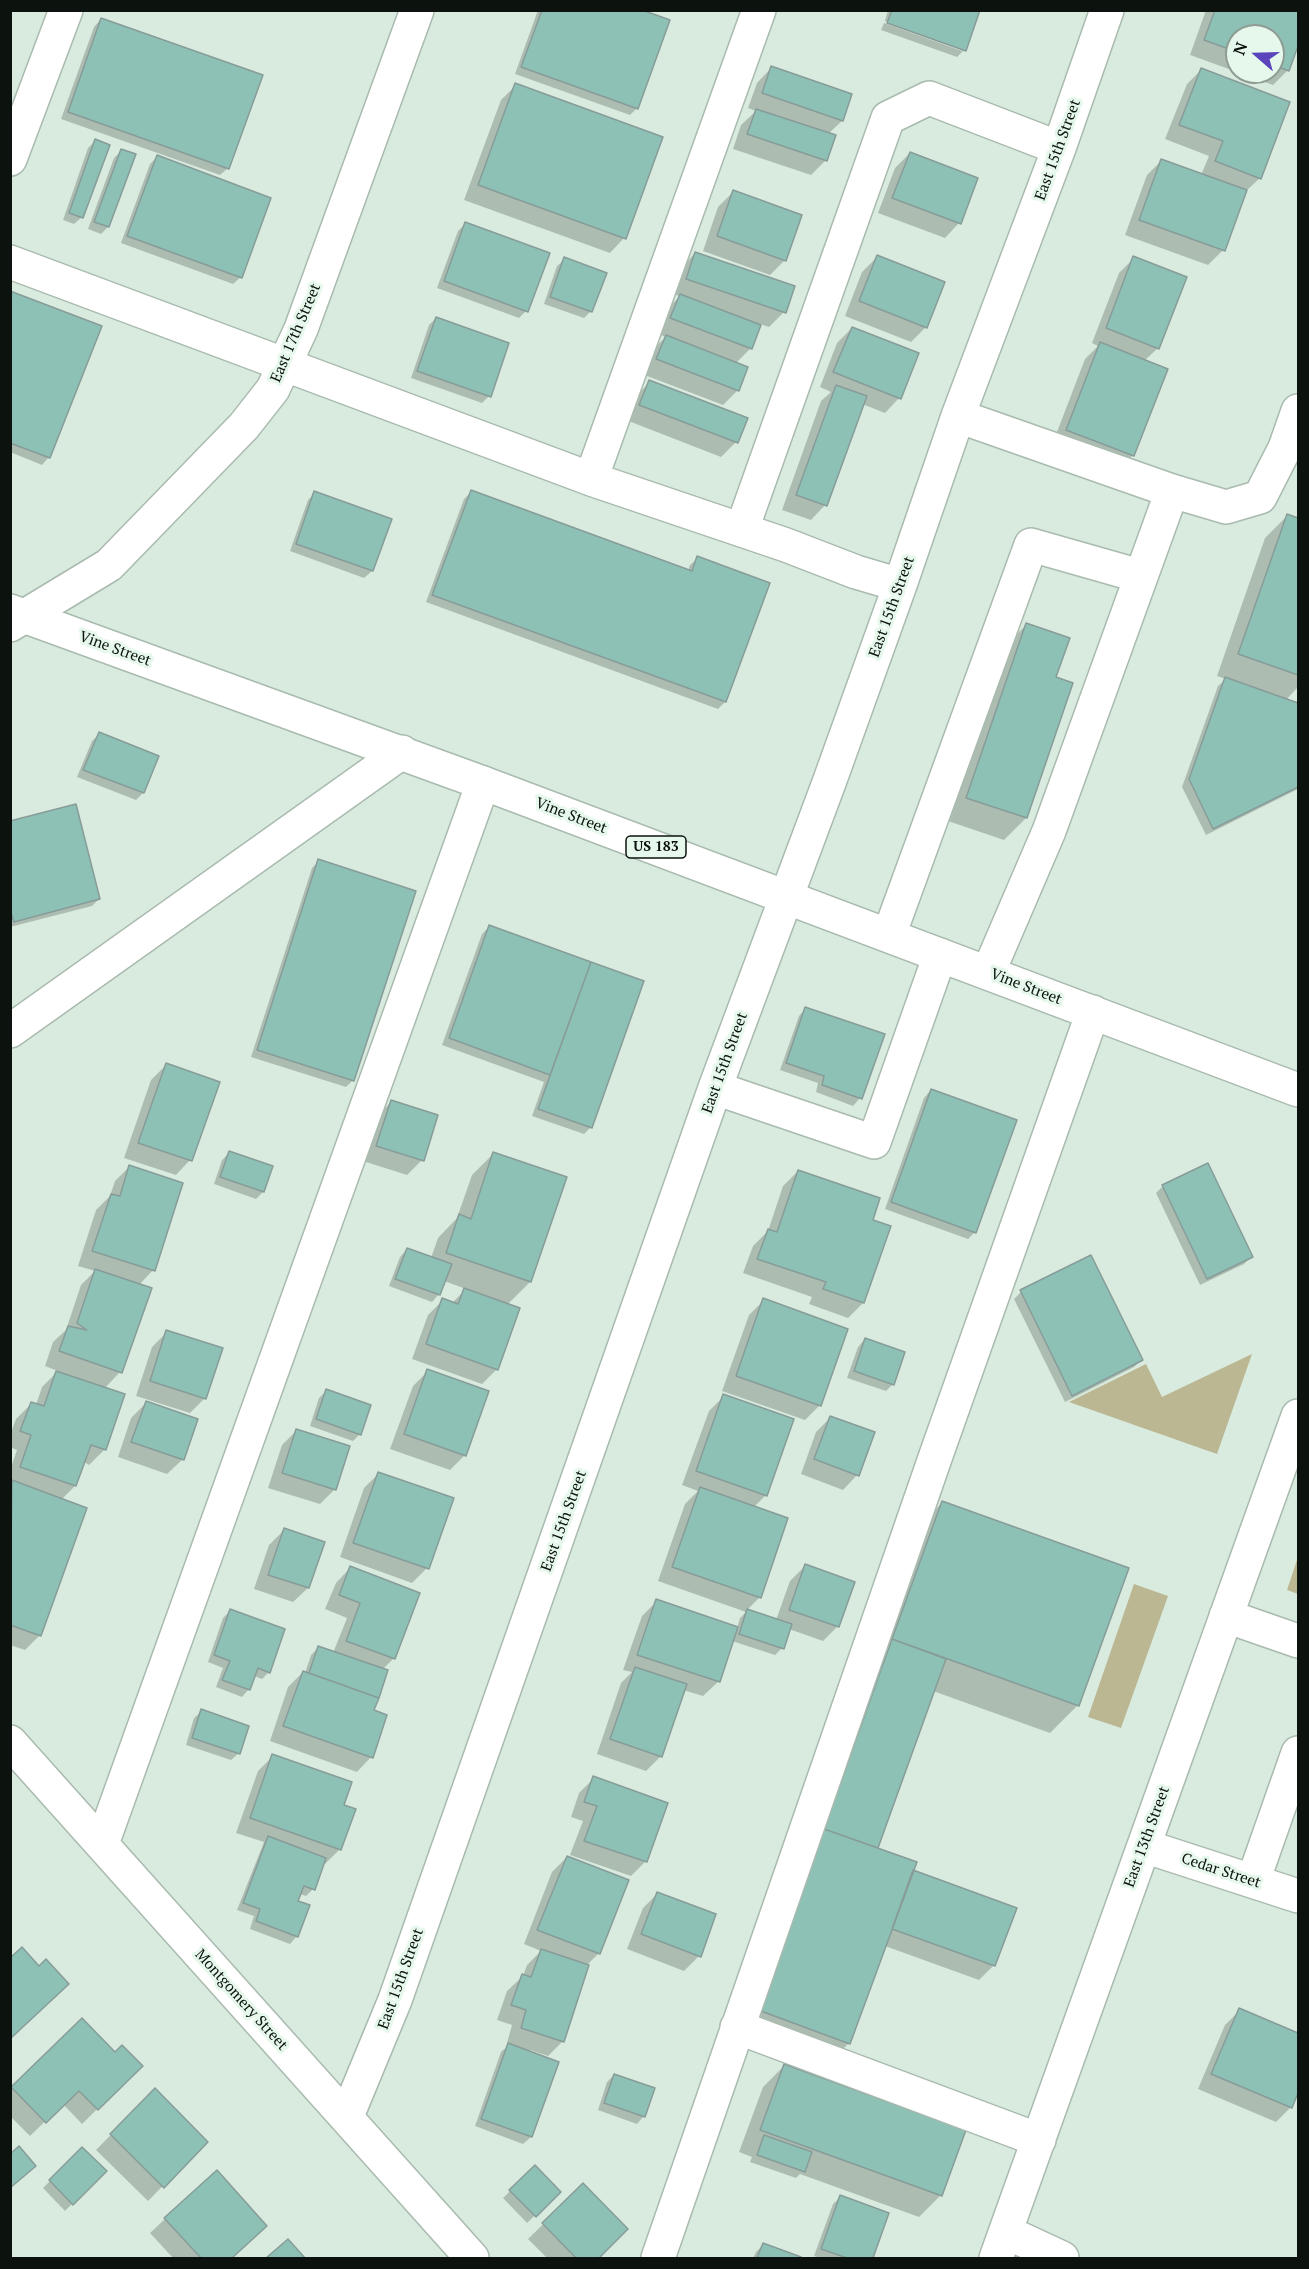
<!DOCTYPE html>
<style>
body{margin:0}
#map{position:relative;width:1309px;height:2269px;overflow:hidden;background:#d9ebde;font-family:"PT Serif",serif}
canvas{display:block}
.frame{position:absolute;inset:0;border:12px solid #0c120e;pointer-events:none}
.north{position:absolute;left:1225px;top:24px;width:60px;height:60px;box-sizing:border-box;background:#e6f8eb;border:2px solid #8f9c93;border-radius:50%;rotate:290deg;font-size:16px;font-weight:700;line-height:24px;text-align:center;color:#0c120e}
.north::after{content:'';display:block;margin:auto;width:21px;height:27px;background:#5b45bd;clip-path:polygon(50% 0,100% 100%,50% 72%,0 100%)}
</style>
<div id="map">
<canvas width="1309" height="2269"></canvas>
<div class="frame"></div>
<div class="north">N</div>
</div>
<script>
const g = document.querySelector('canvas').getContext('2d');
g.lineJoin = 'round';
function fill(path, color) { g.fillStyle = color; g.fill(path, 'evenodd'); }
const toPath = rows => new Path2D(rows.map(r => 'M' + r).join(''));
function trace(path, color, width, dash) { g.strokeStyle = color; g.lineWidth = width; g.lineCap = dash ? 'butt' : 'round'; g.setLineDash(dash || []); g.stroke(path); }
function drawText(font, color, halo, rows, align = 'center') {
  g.font = font + ' "PT Serif",serif'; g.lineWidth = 6; g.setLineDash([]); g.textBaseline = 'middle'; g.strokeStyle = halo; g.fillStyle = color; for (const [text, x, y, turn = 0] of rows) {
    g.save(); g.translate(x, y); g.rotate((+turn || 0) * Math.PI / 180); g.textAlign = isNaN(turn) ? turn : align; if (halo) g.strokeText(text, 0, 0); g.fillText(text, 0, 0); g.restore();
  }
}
fill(toPath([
 [1252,1354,1217,1454,1069,1402,1146,1364,1162,1397],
 [1298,1557,1298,1594,1287,1590],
 [1134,1584,1168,1596,1121,1728,1088,1717]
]), '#bbb793');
fill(toPath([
 [538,10,638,10,637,108,630,115,515,74],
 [888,10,978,10,964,50,957,57,881,30,884,23,962,51,962,48,885,21],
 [1206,10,1292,10,1298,13,1298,41,1288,70,1273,85,1238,72,1273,72,1273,36,1237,36,1237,72,1190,55],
 [101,19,228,168,220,175,61,119,94,27],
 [771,68,850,95,842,121,828,134,826,160,811,175,733,149,741,125,756,111,748,108,757,83],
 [1202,69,1260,178,1244,193,1223,250,1208,265,1125,235,1147,175,1162,160,1201,175,1209,156,1165,139,1187,84],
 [516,85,624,238,610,253,464,200,501,100],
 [95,141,82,217,74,224,63,220,88,148],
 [121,151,134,155,108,227,101,234,88,229,114,158],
 [910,153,959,223,945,238,878,213,895,168],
 [157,157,241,277,233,284,121,243,150,164],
 [733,192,785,260,770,275,703,251,718,207],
 [465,224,526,311,519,318,437,288,458,231],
 [695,253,793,287,784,312,769,327,760,324,751,348,735,364,738,390,723,405,642,374,651,351,666,337,656,333,665,311,680,296,672,294,681,268],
 [877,257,926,327,911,342,845,316,862,272],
 [1134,258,1158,348,1144,361,1133,455,1118,470,1052,445,1085,359,1098,346,1092,343,1119,273],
 [565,259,591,311,584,318,544,304,557,266],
 [10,292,49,457,42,465,10,452],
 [436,318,489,396,482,403,411,378,429,325],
 [852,328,917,354,899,398,885,413,862,404,825,505,811,520,782,510,821,401,831,392,820,387,837,343],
 [650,382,736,442,721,457,626,420,635,397],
 [471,492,688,571,690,565,698,558,725,702,718,709,426,602,464,499],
 [315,493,390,520,372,571,364,578,290,551,308,500],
 [1287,516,1298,520,1298,687,1286,700,1298,705,1298,789,1206,835,1182,787,1218,686,1226,679,1217,676,1265,538],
 [1026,625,1055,678,1071,684,1026,818,1004,840,945,820,1004,647],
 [99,734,143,793,136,800,77,777,92,741],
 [10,822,99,899,92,906,10,927],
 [319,861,353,1080,346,1087,251,1057,312,868],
 [489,927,642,982,591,1127,584,1134,532,1116,544,1082,442,1045,482,934],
 [806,1008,860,1098,853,1106,816,1092,818,1083,780,1070,799,1016],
 [166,1065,190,1160,176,1175,124,1158,151,1080],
 [931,1090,975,1232,968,1239,885,1209,924,1098],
 [391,1102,422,1160,407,1175,363,1161,376,1117],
 [229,1153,263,1192,256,1199,214,1184,222,1160],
 [494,1153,530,1282,507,1305,497,1369,482,1384,412,1359,428,1315,443,1300,452,1303,466,1289,444,1281,439,1294,432,1302,389,1286,400,1257,407,1249,431,1258,438,1238,457,1218,472,1175],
 [130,1166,153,1270,139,1285,120,1372,104,1389,123,1395,104,1450,89,1465,84,1462,75,1486,61,1500,40,1635,25,1650,10,1645,10,1470,17,1450,10,1447,10,1435,16,1419,31,1404,36,1405,42,1387,58,1371,45,1366,53,1342,66,1330,81,1285,95,1271,78,1266,96,1210,110,1196,115,1181],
 [798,1171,871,1220,863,1303,848,1318,809,1304,812,1297,743,1273,753,1246,768,1231,783,1186],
 [1163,1186,1251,1257,1244,1264,1200,1285,1156,1193],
 [1021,1292,1142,1360,1134,1367,1065,1402,1014,1299],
 [764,1300,820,1405,805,1420,722,1391,749,1315],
 [167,1332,205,1398,190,1413,136,1396,152,1347],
 [865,1339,893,1384,886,1391,847,1378,858,1347],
 [428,1371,465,1455,450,1470,390,1449,413,1386],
 [326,1391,360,1434,353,1441,310,1426,319,1398],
 [724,1396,766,1495,753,1508,760,1597,747,1610,776,1620,790,1581,805,1566,838,1626,823,1641,789,1629,782,1648,775,1655,732,1641,718,1682,703,1696,683,1690,661,1756,646,1771,597,1754,621,1683,632,1672,623,1670,642,1616,657,1601,737,1628,740,1618,746,1612,658,1581,685,1504,698,1491,682,1485,709,1411],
 [146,1403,196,1420,182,1460,167,1474,118,1457,131,1418],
 [831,1417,857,1475,843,1490,801,1474,816,1432],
 [297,1430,335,1489,320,1504,268,1488,282,1445],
 [379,1473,427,1568,412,1583,340,1557,364,1488],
 [942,1503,1078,1705,1050,1733,933,1691,876,1849,912,1871,994,1965,979,1980,885,1946,849,2043,842,2050,752,2018,914,1531],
 [284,1530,308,1588,293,1602,254,1589,269,1545],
 [350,1568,418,1594,393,1659,383,1669,386,1670,372,1711,371,1757,357,1772,270,1741,288,1687,303,1672,305,1673,311,1655,318,1648,333,1653,347,1618,325,1609,336,1583],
 [230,1611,269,1672,262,1679,254,1676,249,1689,242,1697,216,1687,223,1668,208,1662,223,1618],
 [202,1711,239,1753,231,1760,186,1745,194,1718],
 [273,1756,342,1806,340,1849,325,1864,323,1863,313,1889,306,1896,300,1894,297,1902,297,1936,290,1944,250,1929,254,1916,237,1910,264,1842,236,1833,258,1771],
 [594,1778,646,1861,631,1876,570,1855,583,1821,571,1817,579,1793],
 [567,1857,599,1953,588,1964,563,2041,548,2056,530,2050,529,2053,557,2063,531,2137,523,2144,475,2126,501,2052,510,2044,507,2043,512,2025,497,2020,507,1991,523,1976,527,1965,541,1951,524,1944,552,1872],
 [658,1893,699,1956,684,1971,627,1949,643,1908],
 [1240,2010,1298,2035,1298,2090,1291,2107,1276,2122,1198,2089,1225,2025],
 [82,2020,115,2054,141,2066,82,2124,63,2104,30,2136,10,2116,10,2090],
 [785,2065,941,2195,919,2217,800,2174,796,2178,750,2162,752,2157,739,2152,763,2087],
 [614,2075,644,2116,637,2124,598,2110,607,2082],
 [155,2090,206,2142,148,2201,96,2150],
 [82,2149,105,2171,65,2211,43,2188],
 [535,2167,559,2192,527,2223,503,2198],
 [583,2185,626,2229,596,2258,547,2258,528,2239],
 [841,2197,887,2214,871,2258,821,2258,814,2256,833,2204],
 [165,2219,250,2241,231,2258,173,2258,150,2233],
 [763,2245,799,2258,753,2258,756,2252]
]), '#0003');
const building = toPath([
 [542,10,642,10,670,20,638,109,521,67,542,10],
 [892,10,980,10,966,51,887,23,892,10],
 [1215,10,1298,11,1298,46,1289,71,1273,65,1273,36,1237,36,1237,52,1204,40,1215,10],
 [101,18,263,75,229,169,68,112,101,18],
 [771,66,852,94,843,121,762,93,771,66],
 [1201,68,1290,102,1261,179,1215,161,1223,141,1179,125,1201,68],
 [515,83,663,137,626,239,478,185,515,83],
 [756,109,836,135,827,161,747,134,756,109],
 [95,139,110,145,83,218,69,213,95,139],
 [121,149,136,154,109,227,94,222,121,149],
 [910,152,978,178,961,224,892,198,910,152],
 [157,155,271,198,242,278,127,236,157,155],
 [1161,159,1247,190,1225,251,1139,220,1161,159],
 [733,190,802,215,786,261,717,236,733,190],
 [465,222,550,253,528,312,444,281,465,222],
 [695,252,795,286,786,313,686,279,695,252],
 [877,255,945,282,927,328,859,301,877,255],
 [1133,256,1187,277,1159,349,1106,328,1133,256],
 [564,257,607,273,592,312,550,297,564,257],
 [10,291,102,326,50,458,10,443,10,291],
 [680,294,761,325,752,349,670,318,680,294],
 [436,317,509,343,491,397,417,371,436,317],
 [852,327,919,353,901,399,833,372,852,327],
 [666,335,748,367,739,391,656,359,666,335],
 [1100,342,1168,369,1134,456,1066,430,1100,342],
 [649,380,748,418,738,443,639,405,649,380],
 [836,385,867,396,827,506,796,495,836,385],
 [471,490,692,571,697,556,770,583,726,702,432,595,471,490],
 [314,491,392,519,373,571,296,544,314,491],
 [1287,514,1298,518,1298,675,1238,654,1287,514],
 [1026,623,1070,638,1056,677,1073,683,1027,818,966,798,1026,623],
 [1225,677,1298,703,1298,787,1213,829,1189,779,1225,677],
 [99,732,159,756,144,793,83,770,99,732],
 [76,804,100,899,14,922,10,910,10,821,76,804],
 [318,859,416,891,354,1081,257,1050,318,859],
 [489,925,591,962,550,1075,449,1038,489,925],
 [591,962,644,981,592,1128,538,1109,591,962],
 [805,1007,885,1034,862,1099,822,1085,824,1076,786,1063,805,1007],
 [166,1063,220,1082,192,1161,138,1143,166,1063],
 [931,1089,1017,1120,976,1233,891,1202,931,1089],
 [391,1100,438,1115,424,1161,376,1146,391,1100],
 [229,1151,273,1166,264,1192,220,1177,229,1151],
 [493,1152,567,1177,531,1282,446,1253,459,1214,471,1219,493,1152],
 [1208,1163,1253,1257,1207,1279,1162,1185,1208,1163],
 [129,1165,183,1183,155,1271,92,1251,111,1194,120,1196,129,1165],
 [798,1170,880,1198,873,1220,891,1226,864,1303,823,1289,826,1282,757,1259,768,1229,777,1232,798,1170],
 [407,1248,452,1264,440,1295,395,1279,407,1248],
 [1091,1255,1143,1360,1072,1396,1020,1290,1091,1255],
 [95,1269,152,1288,122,1373,59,1351,68,1326,87,1330,77,1323,95,1269],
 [464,1288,520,1308,498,1370,426,1344,442,1298,458,1304,464,1288],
 [763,1298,848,1329,821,1406,736,1376,763,1298],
 [166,1330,223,1348,206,1399,150,1381,166,1330],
 [865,1338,905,1352,894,1385,854,1371,865,1338],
 [427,1369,489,1391,466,1456,404,1434,427,1369],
 [56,1371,125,1394,106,1450,91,1445,76,1486,20,1467,31,1435,20,1431,31,1402,44,1406,56,1371],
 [326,1389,371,1405,361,1435,316,1419,326,1389],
 [723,1394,794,1419,767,1496,696,1471,723,1394],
 [146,1401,198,1419,184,1460,131,1442,146,1401],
 [830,1416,875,1432,859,1476,814,1459,830,1416],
 [296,1429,350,1446,336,1490,282,1473,296,1429],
 [378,1472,454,1498,429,1569,353,1543,378,1472],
 [12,1480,87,1508,41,1636,10,1625,12,1480],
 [700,1487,788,1518,761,1598,672,1567,700,1487],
 [942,1501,1129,1568,1079,1706,892,1639,942,1501],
 [284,1528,325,1542,309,1588,268,1575,284,1528],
 [805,1564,855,1582,839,1627,789,1610,805,1564],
 [350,1566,420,1593,395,1659,346,1641,360,1603,339,1595,350,1566],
 [656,1599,738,1627,720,1682,637,1655,656,1599],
 [230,1609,285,1629,270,1673,258,1668,250,1690,222,1680,230,1661,214,1655,230,1609],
 [747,1609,792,1624,784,1649,739,1634,747,1609],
 [892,1639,946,1659,878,1848,824,1829,892,1639],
 [318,1646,388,1670,379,1698,309,1673,318,1646],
 [635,1667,687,1684,662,1757,610,1739,635,1667],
 [303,1671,379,1698,374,1710,387,1715,373,1758,283,1726,303,1671],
 [201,1709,249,1726,240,1754,192,1738,201,1709],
 [272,1754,352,1782,344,1805,356,1809,341,1850,250,1818,272,1754],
 [593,1776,668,1803,647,1862,584,1841,597,1806,584,1802,593,1776],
 [824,1829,917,1862,850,2044,758,2010,824,1829],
 [268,1836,326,1858,315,1890,304,1886,298,1901,310,1905,298,1937,256,1921,260,1909,243,1903,268,1836],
 [567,1856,629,1880,600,1954,537,1930,567,1856],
 [913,1870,1017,1908,995,1966,892,1929,913,1870],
 [657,1892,716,1914,701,1957,641,1934,657,1892],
 [22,1947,39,1966,46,1959,69,1984,10,2039,10,1958,22,1947],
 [541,1949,589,1965,564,2042,521,2028,526,2010,511,2005,522,1974,531,1977,541,1949],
 [1239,2008,1298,2033,1298,2093,1292,2108,1211,2074,1239,2008],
 [82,2018,115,2052,122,2045,143,2066,98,2110,79,2091,46,2123,11,2087,82,2018],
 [508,2043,559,2062,532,2137,481,2119,508,2043],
 [784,2064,966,2130,942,2196,760,2130,784,2064],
 [614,2074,655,2088,645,2117,604,2103,614,2074],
 [155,2088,208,2142,164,2188,110,2134,155,2088],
 [764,2135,812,2152,805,2172,757,2155,764,2135],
 [19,2146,36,2166,10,2188,10,2154,19,2146],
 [82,2147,107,2171,73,2205,49,2180,82,2147],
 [535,2165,561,2192,536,2217,509,2190,535,2165],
 [217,2170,267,2226,232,2258,201,2258,164,2218,217,2170],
 [583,2183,628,2229,599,2258,576,2258,542,2223,583,2183],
 [840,2195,889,2213,873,2258,847,2258,821,2249,840,2195],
 [288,2239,305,2258,266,2258,288,2239],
 [763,2243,801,2257,800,2258,757,2258,763,2243]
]);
fill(building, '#8dc1b6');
trace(building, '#879c98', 1.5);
const minor = toPath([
 [10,159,66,10],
 [10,262,591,479,786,545,856,572,900,585],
 [958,416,1172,491,1226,507,1260,497,1285,448,1298,411],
 [591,479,759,10],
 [742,529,888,118,929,98,1059,148],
 [10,625,109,565,244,426,273,389,301,329,417,10],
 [889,935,1031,545,1140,576],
 [988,973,1049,831,1172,491],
 [10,1031,402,752],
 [715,1088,874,1142,940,955],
 [1226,1616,1298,1641],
 [10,1742,472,2258],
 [102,1844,483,783],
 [1144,1846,1298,1896],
 [1253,1881,1298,1753],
 [737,2027,1039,2140],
 [347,2116,395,2000,715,1088,830,780,900,585,958,416,1059,148,1107,10],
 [1006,2232,1062,2258],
 [658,2258,935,1458,1093,1012],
 [996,2258,1298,1416]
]);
const major = toPath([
 [10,611,483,783,1298,1090]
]);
trace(minor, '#a9baae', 36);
trace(major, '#a9baae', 36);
trace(minor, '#fff', 33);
trace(major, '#fff', 33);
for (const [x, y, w] of [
 [656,847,60]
]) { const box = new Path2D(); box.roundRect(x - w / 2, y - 11, w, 22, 4.5); g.fillStyle = '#e6f8eb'; g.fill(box); trace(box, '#0c120e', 1.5); }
drawText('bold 14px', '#0c120e', null, [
 ["US 183",656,847]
]);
drawText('15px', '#0c120e', '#e6f8eb', [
 ["East 15th Street",1058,150,-70],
 ["East 17th Street",296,333,-67],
 ["East 15th Street",892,607,-70],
 ["Vine Street",115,649,20],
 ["Vine Street",571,816,21],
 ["Vine Street",1026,987,21],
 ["East 15th Street",725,1063,-70],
 ["East 15th Street",564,1521,-70],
 ["East 13th Street",1147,1837,-70],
 ["Cedar Street",1221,1871,18],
 ["East 15th Street",401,1979,-70],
 ["Montgomery Street",241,2000,48]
]);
</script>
